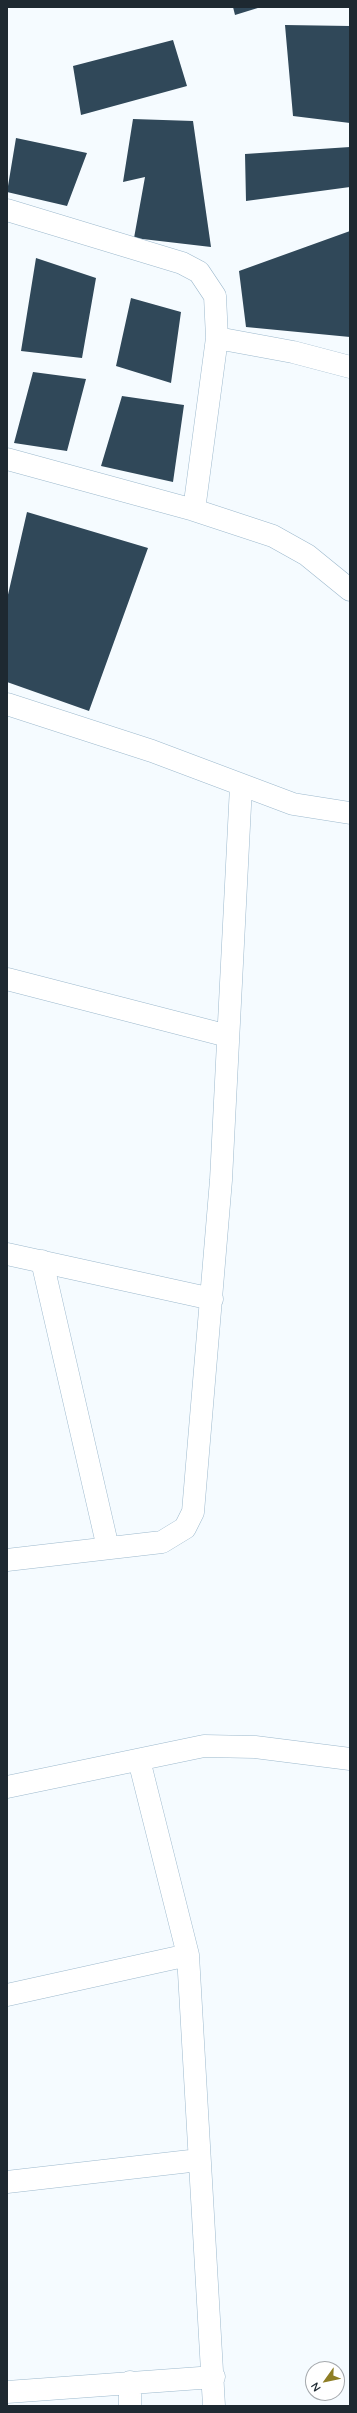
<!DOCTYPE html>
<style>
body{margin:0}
#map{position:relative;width:357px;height:2413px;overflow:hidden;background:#f5fbff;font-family:Quicksand,sans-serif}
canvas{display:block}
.frame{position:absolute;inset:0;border:8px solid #1e2931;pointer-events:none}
.north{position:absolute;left:305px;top:2361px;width:40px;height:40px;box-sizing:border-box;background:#fff;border:1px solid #a5a9ad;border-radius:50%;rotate:237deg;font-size:11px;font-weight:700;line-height:16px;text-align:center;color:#1e2931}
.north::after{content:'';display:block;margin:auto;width:14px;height:18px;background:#8e7e25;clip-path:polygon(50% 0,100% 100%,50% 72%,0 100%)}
</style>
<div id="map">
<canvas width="357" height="2413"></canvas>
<div class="frame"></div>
<div class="north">N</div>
</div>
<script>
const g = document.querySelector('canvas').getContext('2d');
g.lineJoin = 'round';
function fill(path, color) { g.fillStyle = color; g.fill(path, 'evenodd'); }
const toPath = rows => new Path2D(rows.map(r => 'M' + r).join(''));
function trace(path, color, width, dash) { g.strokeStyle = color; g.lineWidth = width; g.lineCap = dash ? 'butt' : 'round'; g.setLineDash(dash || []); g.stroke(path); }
fill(toPath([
 [233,7,261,7,235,15],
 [285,25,350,26,350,123,293,116],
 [173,40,187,86,81,115,73,66],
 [133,119,193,121,211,247,134,238,145,177,123,182],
 [16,138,87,153,67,206,7,192],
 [350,147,350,187,246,201,245,154],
 [350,231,350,337,246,327,239,271],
 [36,258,96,278,82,358,21,351],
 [131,298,181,312,171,383,116,366],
 [33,372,86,379,67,451,14,443],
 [122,396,184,405,173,482,101,466],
 [27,512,148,548,89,711,7,682,7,599]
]), '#304859');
const street = toPath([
 [7,210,182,263,199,272,215,296,217,338,194,510],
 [217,338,293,352,350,367],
 [7,459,194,510,273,536,307,555,350,590],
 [7,704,152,751,293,804,350,813],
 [7,979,228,1036],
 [7,1254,212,1299],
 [42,1261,108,1548],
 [7,1560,162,1542,185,1528,193,1512,221,1180,241,786],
 [139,1760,188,1955],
 [7,1787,204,1746,255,1747,350,1759],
 [7,1995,188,1955,214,2406],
 [7,2182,199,2160],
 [7,2392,214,2377],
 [130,2406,130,2382]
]);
trace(street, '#9db9cd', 23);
trace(street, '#fff', 22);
</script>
